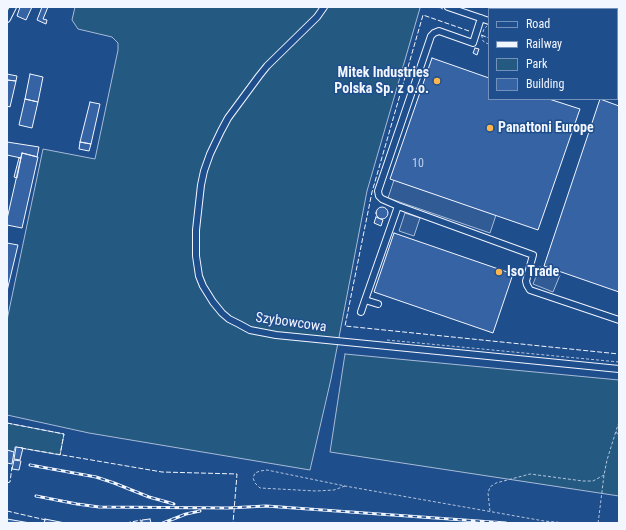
<!DOCTYPE html>
<style>
body{margin:0}
#map{position:relative;width:626px;height:530px;overflow:hidden;background:#1f4e8c;font-family:"Roboto Condensed",sans-serif}
canvas{display:block}
.frame{position:absolute;inset:0;border:8px solid #f2f6ff;pointer-events:none}
.legend{position:absolute;left:488px;top:8px;width:130px;height:92px;box-sizing:border-box;background:#1f4e8c;border:1px solid #7391ba;margin:0;padding:5px 7px;list-style:none;font-size:12px;color:#f2f6ff}
.legend li{display:flex;align-items:center;gap:8px;height:20px}
.legend b{width:20px;border:1px solid #7391ba}
</style>
<div id="map">
<canvas width="626" height="530"></canvas>
<div class="frame"></div>
<ul class="legend">
<li><b style="height:5px;background:#1f4e8c"></b>Road</li>
<li><b style="height:5px;background:#f2f6ff"></b>Railway</li>
<li><b style="height:11px;background:#245a82"></b>Park</li>
<li><b style="height:11px;background:#3563a3"></b>Building</li>
</ul>
</div>
<script>
const g = document.querySelector('canvas').getContext('2d');
g.lineJoin = 'round';
function fill(path, color) { g.fillStyle = color; g.fill(path, 'evenodd'); }
const toPath = rows => new Path2D(rows.map(r => 'M' + r).join(''));
function trace(path, color, width, dash) { g.strokeStyle = color; g.lineWidth = width; g.lineCap = dash ? 'butt' : 'round'; g.setLineDash(dash || []); g.stroke(path); }
function drawText(font, color, halo, rows, align = 'center') {
  g.font = font + ' "Roboto Condensed",sans-serif'; g.lineWidth = 3; g.setLineDash([]); g.textBaseline = 'middle'; g.strokeStyle = halo; g.fillStyle = color; for (const [text, x, y, turn = 0] of rows) {
    g.save(); g.translate(x, y); g.rotate((+turn || 0) * Math.PI / 180); g.textAlign = isNaN(turn) ? turn : align; if (halo) g.strokeText(text, 0, 0); g.fillText(text, 0, 0); g.restore();
  }
}
const green = toPath([
 [75,7,417,7,420,8,367,191,331,379,310,470,89,433,7,415,7,320,43,149,95,159,118,50,118,43,112,37,78,29,72,20,75,7],
 [345,354,619,380,619,496,330,452,345,354],
 [7,423,64,434,60,455,15,447,14,452,7,450,7,423]
]);
fill(green, '#245a82');
trace(green, '#a8bbd7', 1);
const parking = toPath([
 [394,180,496,215,490,233,388,198,394,180],
 [405,213,420,218,414,236,399,231,405,213],
 [540,267,560,275,553,292,533,284,540,267]
]);
fill(parking, '#305b95');
trace(parking, '#a8bbd7', 1);
const building = toPath([
 [20,7,32,7,26,20,17,16,20,7],
 [42,7,48,7,43,19,47,20,46,24,37,20,42,7],
 [558,7,587,7,589,9,559,9,558,7],
 [587,7,619,7,619,10,617,12,617,9,589,9,587,7],
 [475,48,479,49,477,55,473,53,475,48],
 [432,58,489,78,489,99,549,99,580,109,538,230,390,179,432,58],
 [7,74,17,76,16,81,7,80,7,74],
 [30,74,43,77,38,102,25,99,30,74],
 [7,80,16,81,10,107,7,106,7,80],
 [25,99,38,102,32,128,19,125,25,99],
 [600,99,619,106,619,292,544,266,600,99],
 [90,102,100,104,91,144,80,142,90,102],
 [7,142,39,147,37,157,22,153,21,158,7,155,7,142],
 [80,142,91,144,89,151,79,149,80,142],
 [22,153,38,157,22,228,7,225,7,219,22,153],
 [19,158,21,158,17,178,14,177,19,158],
 '376 213a6 6 0 1 1 12 0a6 6 0 1 1-12 0Z',
 [376,217,383,220,381,226,374,223,376,217],
 [394,233,513,274,493,333,374,292,394,233],
 [7,243,18,245,7,291,7,243],
 [16,447,23,448,20,460,14,459,16,447],
 [7,450,14,452,12,464,7,463,7,450],
 [14,460,21,461,19,470,12,469,14,460],
 [7,519,30,523,7,523,7,519],
 [45,519,65,523,44,523,45,519],
 [150,519,151,523,142,523,142,520,150,519]
]);
fill(building, '#3563a3');
trace(building, '#f2f6ff', 1);
const minor = toPath([
 [324,7,317,17,267,66,259,76,228,118,221,131,210,154,204,171,201,185,196,230,196,256,199,276,203,286,213,302,222,313,229,319,239,324,250,330,276,335,619,369],
 [448,7,489,21],
 [537,9,538,7],
 [481,18,473,43,439,31,434,33,431,36,378,191,379,196,382,199,398,206,533,255,526,281,527,285,530,290,619,320],
 [7,19,13,7],
 [617,33,619,32],
 [378,304,365,300,398,206],
 [361,312,365,300]
]);
trace(minor, '#f2f6ff', 8);
trace(toPath([
 [436,7,443,9],
 [483,32,484,29,487,26],
 [482,35,482,37,483,41,486,43,489,44],
 [387,340,619,362],
 [619,422,616,431,619,437],
 [345,486,334,490,316,491,260,488,255,483,253,478,255,473,260,471,267,470,345,486,544,521,567,523],
 [490,511,488,493,490,487,496,483,530,474,583,481,593,481,604,475],
 [598,523,599,516,604,475,607,460,616,431]
]), '#b3c4dc', 1, [3, 2]);
trace(minor, '#1f4e8c', 6);
const rail = toPath([
 [30,465,96,477,114,483,149,497,174,504],
 [36,496,77,504,99,507,228,508,266,506,506,523],
 [163,523,186,514,200,511]
]);
trace(rail, '#f2f6ff', 3);
trace(rail, '#1f4e8c', 1.5, [4.5]);
trace(toPath([
 [469,31,423,15,372,192,345,326,619,354],
 [481,35,489,38],
 [617,39,619,38],
 [617,71,619,72],
 [7,423,64,434,60,455,59,454],
 [21,448,162,472,237,474,233,523],
 [7,483,10,482,12,467],
 [7,511,46,520],
 [126,523,141,520,141,523]
]), '#f2f6ff', 1, [5, 2]);
for (const [x, y, r, color] of [
 [437,81,4,"#ffb74d"],
 [490,128,4,"#ffb74d"],
 [499,272,4,"#ffb74d"]
]) { const dot = new Path2D(); dot.arc(x, y, r, 0, 2 * Math.PI); g.fillStyle = color; g.fill(dot); trace(dot, '#1f4e8c', 1.5); }
drawText('12px', '#c3d1e8', null, [
 ["10",418,164]
]);
drawText('bold 14px', '#f2f6ff', '#1f4e8c', [
 ["Mitek Industries",429,73,"right"],
 ["Polska Sp. z o.o.",429,89,"right"],
 ["Panattoni Europe",498,128],
 ["Iso Trade",507,272]
], 'left');
drawText('14px', '#f2f6ff', '#1f4e8c', [
 ["Szybowcowa",291,323,8]
]);
</script>
